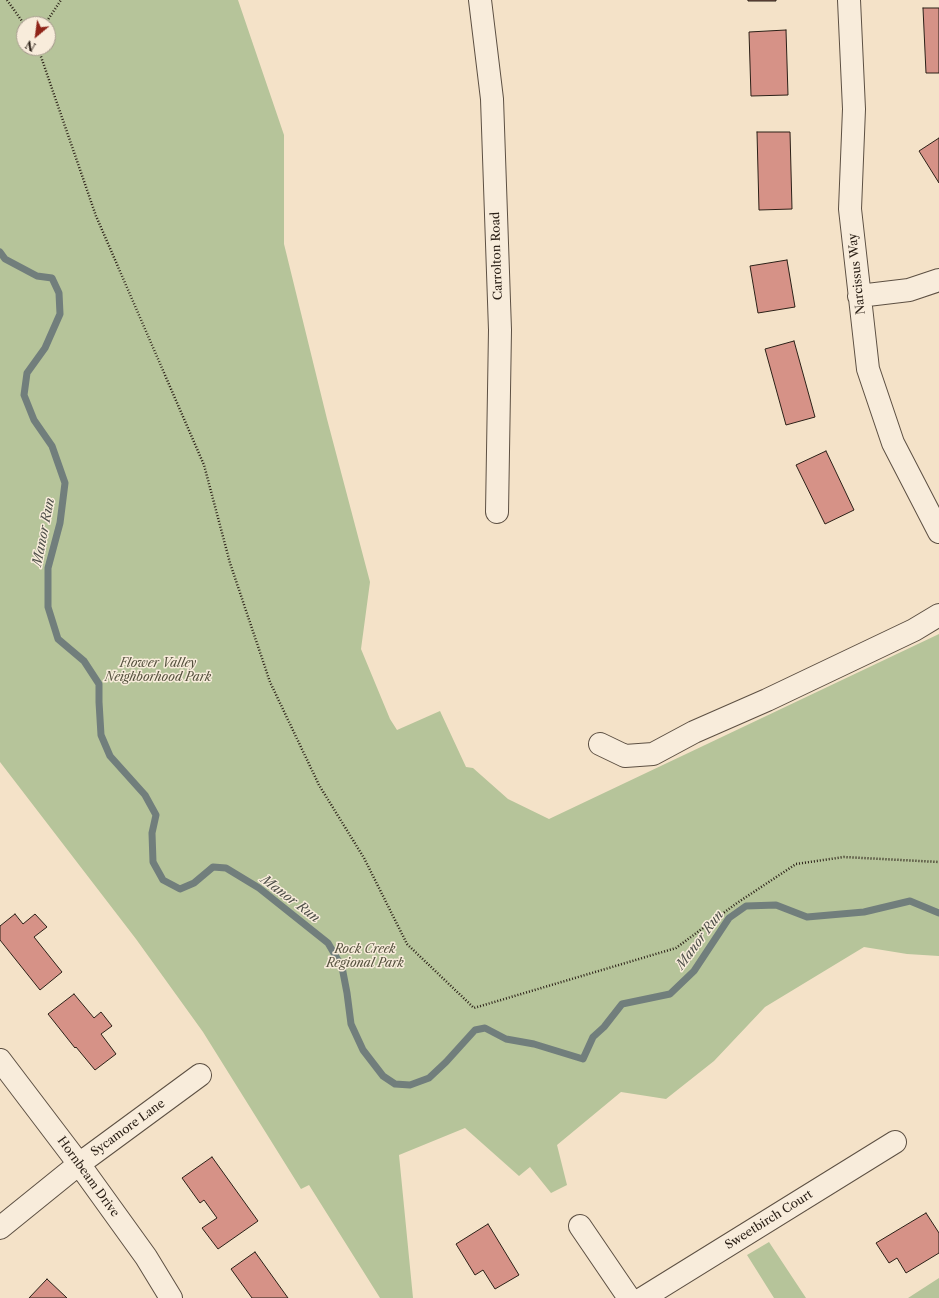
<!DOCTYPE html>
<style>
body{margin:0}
#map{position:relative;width:939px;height:1298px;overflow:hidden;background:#f4e2c8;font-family:"Libre Caslon Text",serif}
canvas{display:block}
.north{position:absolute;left:16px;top:16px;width:40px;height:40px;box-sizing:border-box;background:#f8ecdb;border:1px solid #a69a8d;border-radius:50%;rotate:209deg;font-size:11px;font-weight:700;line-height:16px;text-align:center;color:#2b2017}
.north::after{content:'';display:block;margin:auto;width:14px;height:18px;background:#8f2418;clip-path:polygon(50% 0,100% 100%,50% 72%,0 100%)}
</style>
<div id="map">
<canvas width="939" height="1298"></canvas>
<div class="north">N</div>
</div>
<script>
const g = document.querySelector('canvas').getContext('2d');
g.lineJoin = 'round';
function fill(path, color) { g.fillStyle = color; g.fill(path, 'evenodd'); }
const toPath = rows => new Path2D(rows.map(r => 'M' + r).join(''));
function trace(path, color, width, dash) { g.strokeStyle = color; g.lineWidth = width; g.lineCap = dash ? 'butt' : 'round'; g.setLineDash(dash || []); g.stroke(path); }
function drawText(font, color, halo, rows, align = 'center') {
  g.font = font + ' "Libre Caslon Text",serif'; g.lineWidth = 3; g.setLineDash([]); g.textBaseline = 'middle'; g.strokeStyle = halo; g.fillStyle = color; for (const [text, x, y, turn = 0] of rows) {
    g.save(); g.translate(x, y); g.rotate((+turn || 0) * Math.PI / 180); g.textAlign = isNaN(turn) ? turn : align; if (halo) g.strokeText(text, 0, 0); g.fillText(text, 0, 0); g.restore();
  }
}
fill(toPath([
 [0,0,238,0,284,135,284,244,327,419,370,582,361,649,390,719,397,730,440,711,466,767,473,768,508,799,549,819,939,634,939,956,907,954,864,947,765,1007,714,1061,666,1099,621,1092,557,1145,567,1185,551,1193,530,1167,519,1176,465,1128,399,1155,413,1298,380,1298,309,1185,301,1189,203,1032,136,939,0,762],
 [24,24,48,24,48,48,24,48],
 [769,1242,806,1298,774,1298,747,1255],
 [939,1278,939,1298,908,1298]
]), '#b6c49a');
trace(toPath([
 [0,252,5,259,37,276,52,278,59,293,60,314,45,348,27,373,24,395,34,420,52,446,65,483,60,523,48,568,48,607,58,639,84,661,99,684,99,702,101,735,110,756,145,795,156,815,152,833,153,862,163,880,180,889,194,883,213,867,226,868,259,888,328,943,342,967,347,993,351,1024,363,1050,383,1076,395,1084,410,1085,429,1078,446,1062,475,1030,485,1028,506,1039,534,1044,583,1059,593,1037,604,1027,622,1004,670,994,694,971,729,918,746,906,776,905,807,917,864,912,910,901,939,913]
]), '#717e7c', 7);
const building = toPath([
 [748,0,776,0,776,1,748,1,748,0],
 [923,8,939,8,939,73,926,73,923,8],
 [786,30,788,95,751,96,749,32,786,30],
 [757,132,790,132,792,209,759,210,757,132],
 [939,138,939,183,919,151,939,138],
 [787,260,795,307,758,313,750,266,787,260],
 [794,341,815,417,786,425,765,349,794,341],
 [826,451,854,510,825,524,796,465,826,451],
 [15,914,23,924,35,914,47,927,34,937,62,972,40,990,0,940,0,926,15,914],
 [74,994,94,1018,101,1012,112,1026,101,1034,116,1054,95,1070,76,1047,75,1048,48,1014,74,994],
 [212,1157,258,1221,218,1249,202,1228,217,1218,204,1200,200,1203,182,1178,212,1157],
 [926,1213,939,1233,939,1253,906,1273,897,1258,889,1263,876,1243,926,1213],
 [488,1224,519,1275,495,1289,483,1270,475,1275,456,1244,488,1224],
 [255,1252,288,1298,252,1298,231,1269,255,1252],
 [47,1279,67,1298,29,1298,47,1279]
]);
fill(building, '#d69287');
trace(building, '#2b2017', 1);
const street = toPath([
 [480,0,492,99,500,330,497,512],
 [849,0,854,109,850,209,868,369,893,443,939,532],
 [859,296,909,290,939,280],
 [600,744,625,756,653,754,694,732,767,700,914,630,939,615],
 [0,1060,79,1164,146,1257,171,1298],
 [580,1226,629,1298],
 [0,1228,79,1164,200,1075],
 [643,1298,895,1142]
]);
trace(street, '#5d5043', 24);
trace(toPath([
 [7,0,24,24],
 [45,24,61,0],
 [38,48,96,216,204,465,230,563,270,682,319,785,364,858,407,944,474,1008,676,948,737,903,796,864,844,857,939,862]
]), '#2b2017', 2.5, [1, 2]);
trace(street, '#f8ecdb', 22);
drawText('12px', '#2b2017', '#f8ecdb', [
 ["Carrolton Road",497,256,-92],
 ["Narcissus Way",857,274,-96],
 ["Sycamore Lane",128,1128,-36],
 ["Hornbeam Drive",88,1177,54],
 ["Sweetbirch Court",769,1220,-32]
]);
drawText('italic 12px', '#55513e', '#f8ecdb', [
 ["Flower Valley",158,664],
 ["Neighborhood Park",158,678],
 ["Rock Creek",365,950],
 ["Regional Park",365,964]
]);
drawText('italic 13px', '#4e4f49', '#f8ecdb', [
 ["Manor Run",44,532,-79],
 ["Manor Run",290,899,37],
 ["Manor Run",700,940,-53]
]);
</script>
